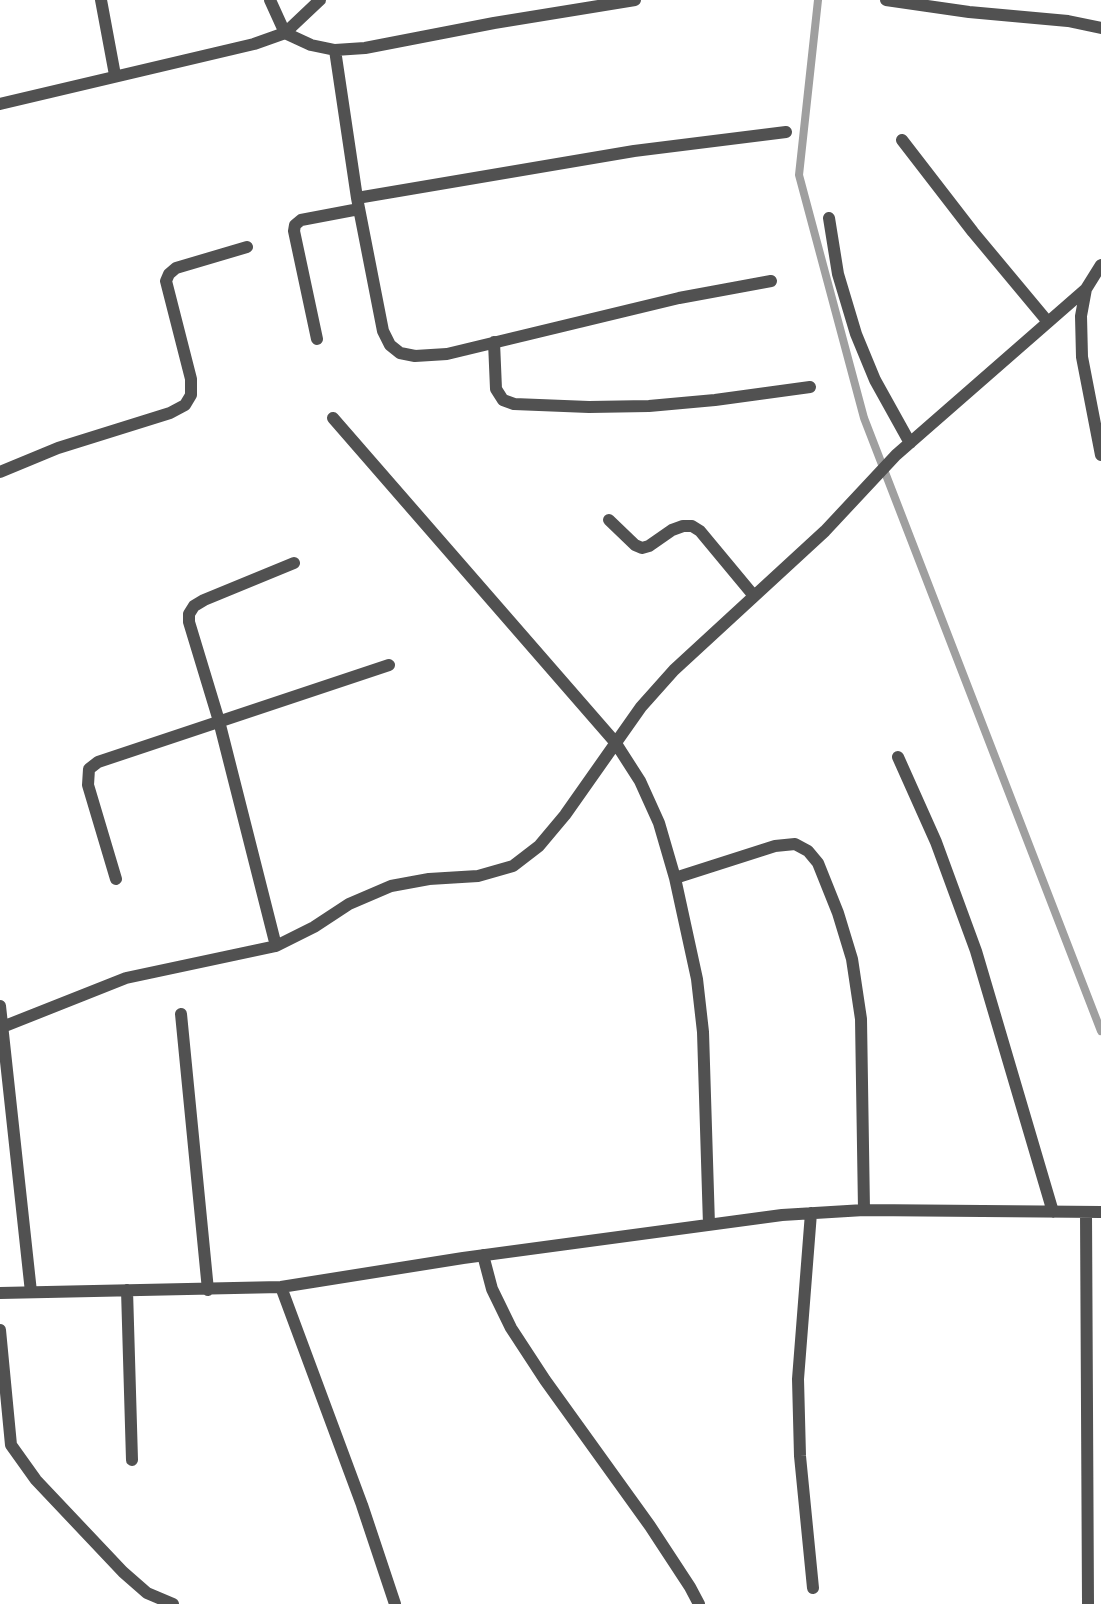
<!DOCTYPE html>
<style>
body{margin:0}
canvas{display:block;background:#fff}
</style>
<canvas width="1101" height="1604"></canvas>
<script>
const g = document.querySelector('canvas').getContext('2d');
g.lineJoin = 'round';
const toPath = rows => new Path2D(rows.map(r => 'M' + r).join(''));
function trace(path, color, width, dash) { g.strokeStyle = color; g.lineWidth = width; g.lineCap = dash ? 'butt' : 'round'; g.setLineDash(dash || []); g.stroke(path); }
trace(toPath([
 [818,0,799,175,864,418,1101,1031]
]), '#9f9f9f', 8);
trace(toPath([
 [101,0,115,75],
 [270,0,285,33,311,45,335,50,365,48,494,23,635,0],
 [886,0,969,12,1068,21,1101,28],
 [335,50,357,198,383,331,390,345,400,353,415,356,447,354,679,298,771,281],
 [0,104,254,44,285,33,320,0],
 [902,140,973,232,1048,322],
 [357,198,634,151,786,132],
 [829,218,838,274,856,334,875,380,910,443],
 [1101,265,1086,289,1081,316,1082,357,1101,455],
 [317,339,294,231,295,225,301,220,359,209],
 [494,342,496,389,503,400,514,404,589,407,649,406,715,400,810,387],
 [333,418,615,742,640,781,659,823,675,878,697,979,703,1032,709,1225],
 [0,472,58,448,170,413,185,405,191,395,191,379,166,281,169,274,176,268,247,247],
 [609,520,635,545,642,548,649,546,672,530,683,526,692,526,700,531,754,596],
 [898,757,936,842,976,951,1053,1212],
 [675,878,775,846,795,844,808,851,818,863,838,913,852,959,861,1019,864,1210],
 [116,879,88,785,89,769,98,762,389,665],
 [276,946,219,721,189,622,189,614,194,606,204,600,294,563],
 [0,1006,31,1292],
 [181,1014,208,1290],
 [0,1028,126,978,276,946,314,927,349,904,391,886,429,879,478,876,513,866,539,846,565,815,641,707,674,670,825,531,896,455,1086,289],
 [1086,1212,1088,1604],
 [811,1213,798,1379,800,1456,813,1588],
 [483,1255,492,1289,511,1328,545,1380,650,1526,690,1587,699,1604],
 [281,1287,362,1505,395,1604],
 [127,1290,132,1460],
 [0,1293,281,1287,463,1258,782,1215,864,1210,1101,1212],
 [0,1330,11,1445,36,1480,123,1572,147,1593,173,1604]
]), '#515151', 12);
</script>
